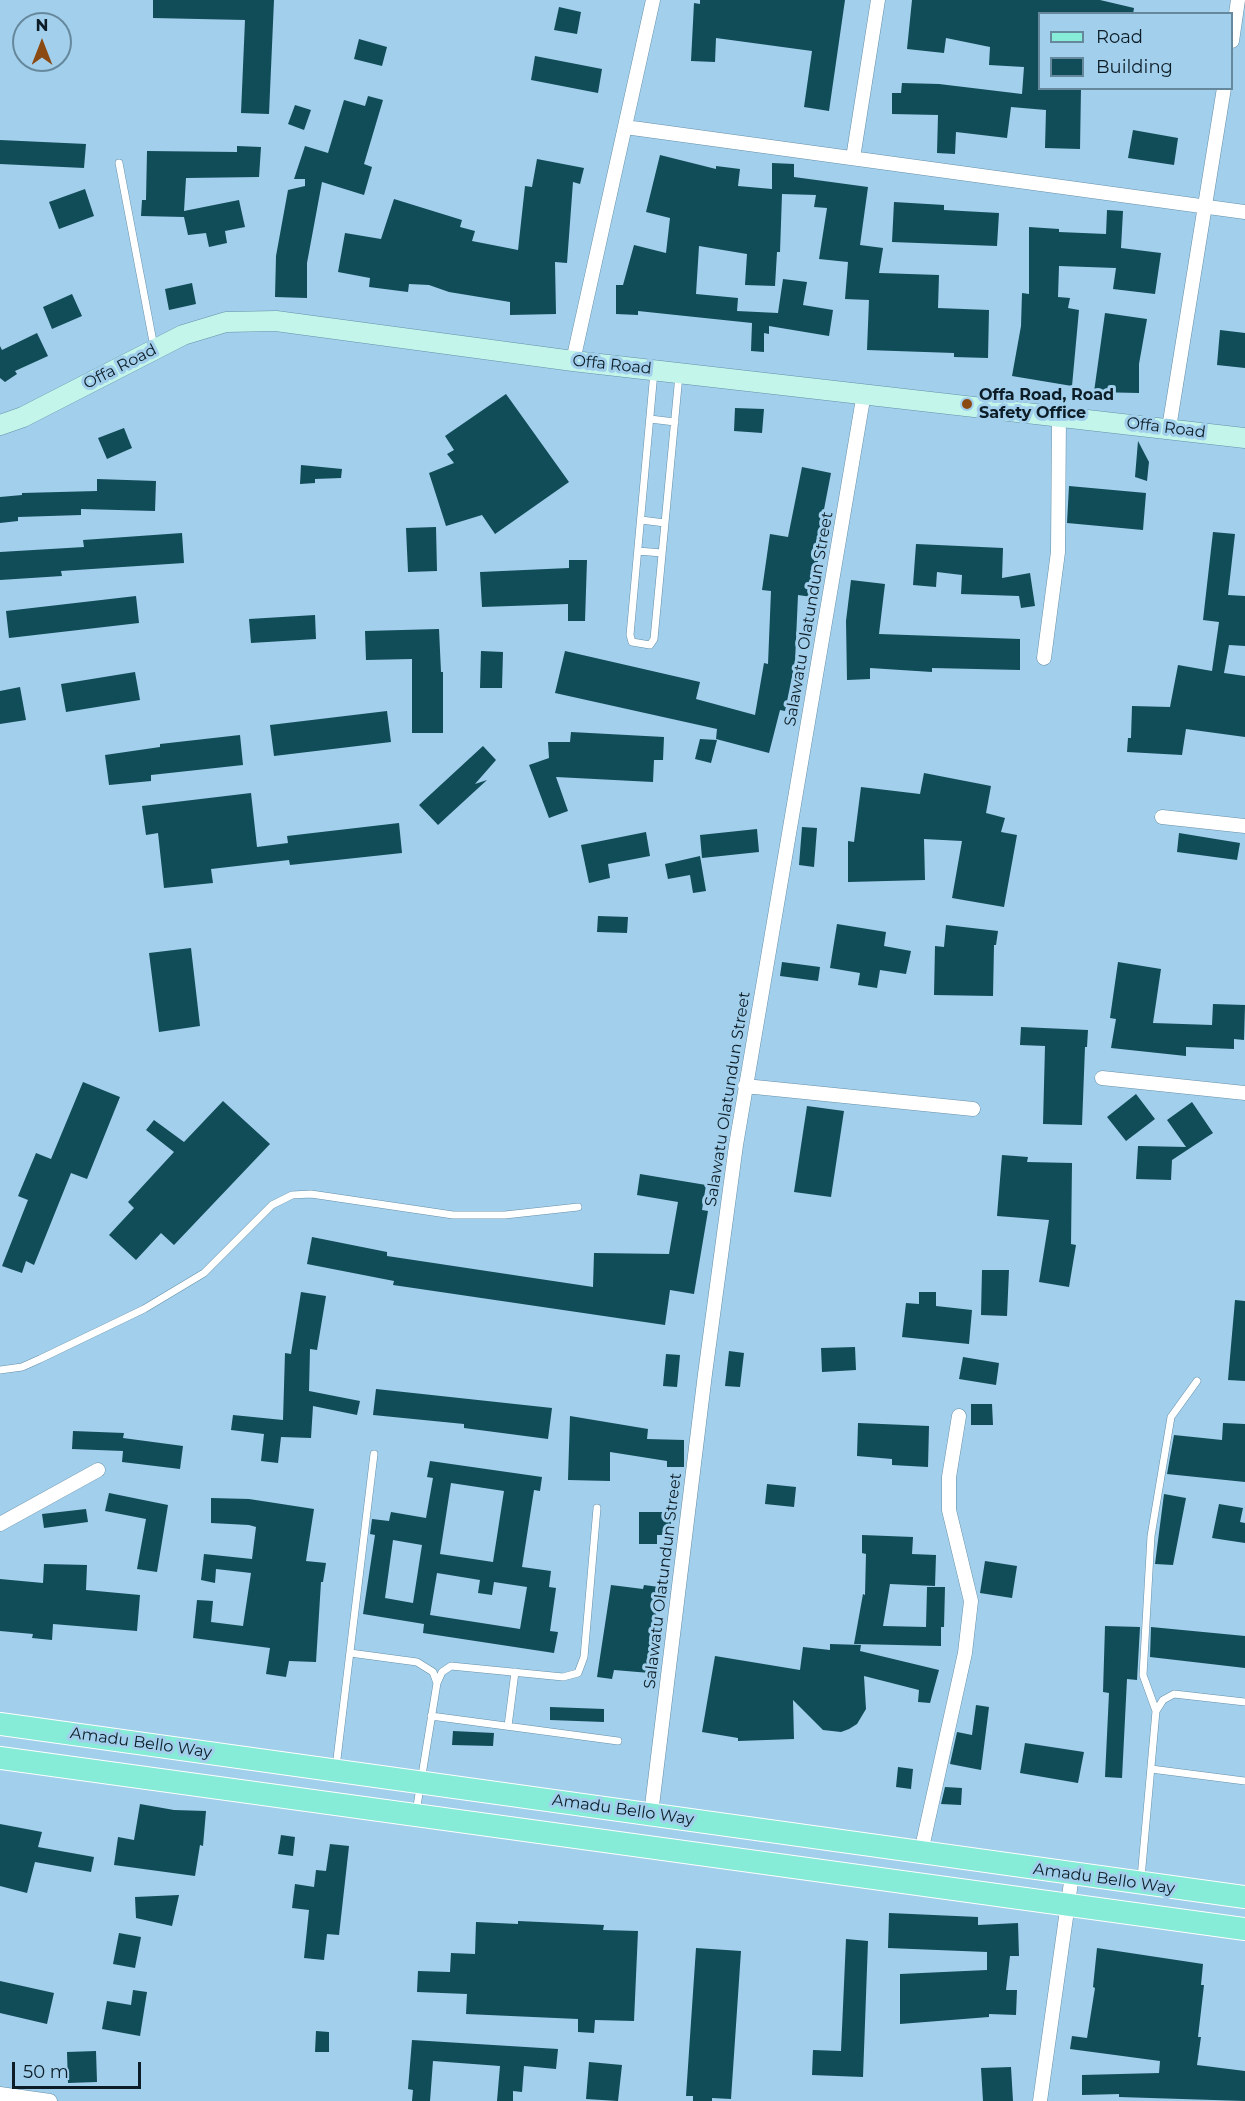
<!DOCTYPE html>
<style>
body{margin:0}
#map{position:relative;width:1245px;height:2101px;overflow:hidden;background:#a2cfeb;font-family:Montserrat,sans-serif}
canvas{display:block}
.legend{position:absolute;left:1038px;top:12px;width:195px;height:78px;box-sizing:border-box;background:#a2cfeb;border:2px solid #66889d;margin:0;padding:8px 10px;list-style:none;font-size:18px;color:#0c1d27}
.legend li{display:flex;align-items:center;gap:12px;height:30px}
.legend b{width:30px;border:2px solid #66889d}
.north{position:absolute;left:12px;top:12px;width:60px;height:60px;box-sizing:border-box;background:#a2cfeb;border:2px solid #66889d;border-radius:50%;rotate:0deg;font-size:16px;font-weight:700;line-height:24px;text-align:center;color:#0c1d27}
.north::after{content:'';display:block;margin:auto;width:21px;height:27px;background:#8a4a12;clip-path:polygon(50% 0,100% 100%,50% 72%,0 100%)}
.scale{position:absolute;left:12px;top:2062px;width:129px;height:27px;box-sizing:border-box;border:3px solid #0c1d27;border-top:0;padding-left:8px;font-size:18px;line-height:21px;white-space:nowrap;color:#0c1d27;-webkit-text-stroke:4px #a2cfeb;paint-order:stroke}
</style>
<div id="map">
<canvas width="1245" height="2101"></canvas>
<ul class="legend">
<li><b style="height:8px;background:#86ebd7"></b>Road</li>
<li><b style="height:16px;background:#114c59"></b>Building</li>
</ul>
<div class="north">N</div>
<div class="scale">50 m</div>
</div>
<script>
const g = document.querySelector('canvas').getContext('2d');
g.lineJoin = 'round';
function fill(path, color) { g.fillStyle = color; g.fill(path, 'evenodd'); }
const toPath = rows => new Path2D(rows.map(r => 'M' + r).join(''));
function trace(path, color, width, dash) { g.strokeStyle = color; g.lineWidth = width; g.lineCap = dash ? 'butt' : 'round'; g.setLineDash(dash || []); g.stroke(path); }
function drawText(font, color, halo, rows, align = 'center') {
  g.font = font + ' Montserrat,sans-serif'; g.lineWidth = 6; g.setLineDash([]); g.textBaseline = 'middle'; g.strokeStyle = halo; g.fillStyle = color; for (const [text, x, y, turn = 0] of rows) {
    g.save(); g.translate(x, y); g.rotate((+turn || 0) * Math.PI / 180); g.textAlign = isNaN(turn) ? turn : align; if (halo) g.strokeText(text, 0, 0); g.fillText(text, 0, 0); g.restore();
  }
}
fill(toPath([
 [153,0,274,0,269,114,241,113,245,20,153,18],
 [700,0,845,0,829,111,804,107,812,51,716,38,715,62,691,61,694,3,700,4],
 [912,0,1100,0,1134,8,1133,14,1040,14,1040,88,1081,88,1080,149,1045,148,1046,110,1011,107,1007,138,956,132,955,154,937,153,938,115,892,114,892,93,901,93,902,83,939,84,1022,94,1024,67,989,65,990,47,946,38,944,53,907,49],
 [559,7,581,12,577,34,554,30],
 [359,39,387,47,382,66,354,59],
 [535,56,602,69,598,93,531,80],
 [368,96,383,100,364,164,372,167,364,195,322,182,307,263,307,298,275,297,276,256,288,190,305,186,305,179,294,179,305,146,328,153,344,100,365,106],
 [295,105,311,110,304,130,288,124],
 [1133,130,1178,138,1174,165,1128,158],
 [0,140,86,144,84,168,0,164],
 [237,146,261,147,259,177,186,178,184,211,239,200,245,227,225,231,227,243,209,247,206,233,188,235,184,217,141,216,142,200,146,200,147,151,237,152],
 [660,155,716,169,716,166,740,169,738,186,772,189,772,163,794,164,794,177,868,187,860,245,883,248,879,273,939,275,938,308,989,310,988,358,954,357,954,353,867,350,869,300,845,299,848,262,819,259,827,208,814,207,816,195,782,194,780,252,777,252,775,286,745,285,747,254,699,246,696,294,738,298,737,311,778,313,783,279,807,282,803,305,833,310,829,336,769,326,769,334,764,333,764,352,751,351,752,323,638,311,638,315,616,314,616,285,623,285,634,245,666,253,670,218,646,212],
 [537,159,584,168,580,184,573,182,567,263,555,262,556,314,510,315,510,302,449,292,429,285,409,284,408,292,369,287,370,278,338,272,345,233,381,239,394,199,462,220,460,227,475,231,472,241,518,250,525,186,532,187],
 [85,189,94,216,59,229,49,202],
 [894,202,944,205,944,210,999,213,997,246,892,242],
 [1107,210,1123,211,1121,248,1161,253,1155,294,1113,289,1116,268,1059,266,1058,297,1070,298,1068,308,1079,310,1072,386,1012,376,1021,326,1022,293,1029,294,1029,227,1059,229,1059,232,1106,234],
 [192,283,196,304,169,310,165,289],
 [72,294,82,316,52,329,43,307],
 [1105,313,1147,319,1139,364,1139,393,1094,392],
 [1220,330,1245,333,1245,368,1217,365],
 [37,333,48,356,15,371,17,374,5,382,0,378,0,346,2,350],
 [506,394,569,482,495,534,482,515,446,526,429,473,454,463,447,454,454,450,445,436],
 [735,408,764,409,762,433,734,431],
 [124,428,132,448,107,459,98,438],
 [1138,441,1149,462,1147,481,1135,477],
 [301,465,342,469,341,478,315,479,315,483,300,484],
 [802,467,831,473,814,561,818,561,812,597,798,595,795,662,785,711,780,710,769,753,716,739,717,729,555,693,565,651,700,682,696,699,755,715,764,663,768,664,771,591,762,590,770,534,788,537],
 [97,479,156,481,155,511,81,509,81,515,18,517,18,521,0,523,0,497,22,495,22,493,97,491],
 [1069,486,1146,493,1143,530,1067,523],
 [436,527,437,571,408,572,406,528],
 [1213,532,1235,534,1228,595,1245,596,1245,646,1229,645,1224,673,1245,676,1245,737,1186,729,1182,755,1127,752,1128,738,1131,738,1132,706,1170,707,1178,665,1212,671,1219,622,1203,620],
 [182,533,184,563,61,571,62,576,0,580,0,552,84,547,83,540],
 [916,544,1003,548,1002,578,1030,573,1035,606,1021,608,1019,596,961,594,962,575,937,572,936,587,913,585],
 [569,560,587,560,585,621,568,621,568,604,482,607,480,572,569,568],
 [851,580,885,584,879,634,1020,639,1020,670,932,668,932,672,870,668,870,679,847,680,846,621],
 [136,596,139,623,9,638,6,611],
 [315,615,316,639,251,643,249,619],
 [439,629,441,672,443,672,443,733,412,733,412,659,366,660,365,631],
 [481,651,503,652,502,688,480,688],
 [135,672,140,700,66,712,61,684],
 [20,687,26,720,0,724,0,691],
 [387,711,391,742,274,756,270,725],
 [571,732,664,737,663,760,654,760,653,782,556,777,568,811,549,818,529,765,549,758,548,742,570,742],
 [240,735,243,765,151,775,151,781,109,785,105,755,160,747,160,744],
 [700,739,717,740,711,763,695,759],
 [483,746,496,760,475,784,487,780,438,825,419,805],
 [924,773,991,786,986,813,1005,818,1001,832,1017,835,1004,907,952,898,962,841,924,839,925,880,848,882,848,841,854,842,861,787,920,794],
 [251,793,257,847,288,843,287,836,399,823,402,853,290,865,289,860,211,869,213,883,164,888,158,833,146,835,142,806],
 [802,827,817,828,814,867,799,865],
 [757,829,759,852,702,858,700,835],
 [646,832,650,856,608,864,610,878,589,883,581,845],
 [1179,833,1240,843,1237,860,1177,852],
 [700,856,706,891,693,893,690,875,668,879,665,864],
 [598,916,628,917,627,933,597,932],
 [837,924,886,932,884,946,911,951,906,974,880,970,877,988,858,985,860,973,830,968],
 [946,925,998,931,996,945,994,945,993,996,934,995,935,946,944,947],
 [191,948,200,1026,159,1032,149,953],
 [782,962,820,967,818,981,780,976],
 [1118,962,1161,969,1153,1023,1212,1025,1213,1004,1245,1005,1244,1040,1234,1039,1234,1049,1186,1047,1186,1056,1111,1048,1116,1019,1110,1018],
 [1021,1027,1088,1030,1087,1047,1085,1047,1082,1125,1043,1124,1045,1046,1020,1045],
 [83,1082,120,1097,87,1179,71,1173,34,1265,26,1261,22,1273,2,1266,28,1200,18,1196,36,1153,51,1159],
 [1136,1094,1155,1119,1126,1141,1107,1117],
 [223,1101,270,1144,174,1245,161,1233,136,1260,109,1235,134,1208,128,1202,174,1152,146,1130,154,1120,184,1142],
 [1192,1102,1213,1133,1172,1160,1171,1180,1136,1179,1138,1146,1186,1147,1167,1120],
 [807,1106,844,1111,831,1197,794,1192],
 [1002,1155,1028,1157,1027,1162,1072,1163,1071,1244,1076,1245,1069,1287,1039,1282,1049,1220,997,1216],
 [640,1174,706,1185,702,1210,708,1211,694,1294,670,1290,665,1325,393,1285,394,1281,307,1264,312,1237,387,1252,387,1256,593,1287,594,1253,669,1254,678,1202,637,1195],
 [982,1270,1009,1270,1007,1316,981,1315],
 [301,1292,326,1296,317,1350,310,1349,309,1391,360,1401,357,1415,313,1406,311,1438,281,1437,278,1463,261,1461,264,1434,231,1430,233,1415,283,1420,285,1353,291,1354],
 [919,1292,936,1292,936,1306,972,1310,969,1344,902,1337,906,1303,919,1304],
 [1235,1300,1245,1301,1245,1381,1228,1380],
 [855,1347,856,1370,822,1372,821,1348],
 [729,1351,744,1353,740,1387,725,1386],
 [666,1354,680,1355,677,1387,663,1386],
 [963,1357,999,1363,996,1385,959,1379],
 [376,1389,552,1408,548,1439,464,1428,464,1424,373,1415],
 [971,1404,992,1404,993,1425,971,1425],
 [570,1416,648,1429,647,1439,684,1440,684,1467,667,1467,667,1461,610,1452,610,1481,568,1480],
 [858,1423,929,1426,928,1467,892,1465,892,1459,857,1456],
 [1223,1423,1245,1424,1245,1482,1167,1474,1174,1435,1222,1440],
 [73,1431,124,1433,123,1438,183,1446,180,1469,122,1462,123,1451,72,1449],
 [430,1461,542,1477,540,1491,534,1490,522,1567,551,1571,549,1587,556,1588,550,1631,558,1632,554,1653,423,1633,424,1624,363,1614,375,1535,370,1534,372,1519,389,1521,391,1512,426,1518,433,1478,427,1477],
 [451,1483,504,1491,493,1562,440,1554],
 [393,1540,422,1545,413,1603,385,1598],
 [437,1573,480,1580,478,1593,492,1595,494,1582,527,1587,520,1629,430,1615],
 [767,1484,796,1487,794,1507,765,1504],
 [109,1493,168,1505,157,1572,137,1569,146,1519,105,1511],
 [1164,1494,1186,1498,1173,1565,1155,1564],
 [211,1498,249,1499,314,1509,306,1561,326,1563,323,1582,321,1582,316,1662,289,1661,286,1677,266,1674,270,1648,193,1638,197,1600,213,1601,211,1622,243,1626,251,1573,216,1569,215,1583,201,1580,204,1554,252,1559,256,1527,249,1525,211,1523],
 [1219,1504,1243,1508,1240,1522,1245,1523,1245,1543,1212,1538],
 [86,1509,88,1522,44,1528,42,1514],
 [639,1512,671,1512,671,1535,657,1535,657,1544,639,1544],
 [862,1535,913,1537,912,1554,936,1555,935,1586,890,1584,883,1626,926,1627,927,1587,945,1587,944,1627,941,1627,941,1646,854,1644,863,1594,865,1595,866,1554,862,1553],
 [985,1561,1017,1566,1012,1598,980,1593],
 [44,1564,87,1565,86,1590,140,1595,137,1631,53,1624,52,1640,32,1638,33,1634,0,1631,0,1579,43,1583],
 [611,1585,643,1589,644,1585,659,1587,650,1673,614,1670,612,1679,597,1677],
 [1105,1626,1140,1627,1137,1680,1127,1679,1122,1778,1105,1777,1109,1693,1103,1692],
 [1151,1627,1245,1636,1245,1668,1150,1657],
 [830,1644,861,1645,860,1651,939,1670,930,1703,918,1702,919,1690,864,1676,866,1709,857,1724,849,1729,841,1732,823,1730,793,1700,794,1739,738,1741,738,1738,702,1732,715,1656,800,1670,803,1647,830,1650],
 [976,1705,989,1707,981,1770,950,1764,957,1732,972,1735],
 [550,1707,604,1709,604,1722,550,1720],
 [453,1731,494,1733,493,1746,452,1745],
 [1025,1743,1084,1752,1078,1783,1020,1773],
 [898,1767,913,1769,911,1789,896,1787],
 [945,1787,962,1788,961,1805,941,1804],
 [140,1804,174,1810,206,1811,203,1846,200,1845,195,1876,114,1865,118,1837,134,1840],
 [0,1824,42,1832,38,1847,94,1857,91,1872,35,1862,27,1893,0,1886],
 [281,1835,295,1837,293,1856,278,1854],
 [330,1844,349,1846,339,1935,327,1934,324,1960,304,1958,309,1910,292,1908,295,1884,314,1887,316,1870,326,1871],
 [179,1895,172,1926,136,1918,135,1897],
 [889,1913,978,1917,978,1925,1018,1923,1019,1956,1010,1956,1006,1990,1017,1990,1016,2015,989,2014,989,2017,900,2024,900,1974,987,1970,987,1952,888,1948],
 [518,1921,604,1925,603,1930,638,1931,634,2021,595,2020,594,2033,578,2032,578,2019,466,2014,467,1994,417,1992,418,1971,450,1972,451,1953,475,1954,476,1922,518,1924],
 [119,1933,141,1937,135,1968,113,1964],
 [846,1939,868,1941,863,2077,812,2075,813,2050,841,2051],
 [696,1948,741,1951,731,2099,712,2098,712,2101,693,2101,693,2096,686,2096],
 [1097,1948,1203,1964,1201,1985,1204,1985,1198,2037,1201,2037,1197,2065,1245,2071,1245,2101,1119,2097,1119,2094,1082,2095,1082,2075,1159,2073,1160,2061,1070,2049,1072,2036,1087,2038,1095,1988,1093,1987],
 [0,1981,54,1993,47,2024,0,2013],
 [133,1990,147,1992,140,2036,102,2029,107,2001,131,2005],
 [316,2031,329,2032,329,2052,315,2052],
 [412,2040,558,2049,556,2069,524,2066,522,2092,513,2091,513,2101,497,2101,500,2066,433,2061,430,2101,412,2101,413,2090,408,2089],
 [96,2051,97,2082,68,2083,67,2052],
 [589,2062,622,2065,618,2101,586,2099],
 [1011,2067,1013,2101,983,2101,981,2068]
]), '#114c59');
const lane = toPath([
 [119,163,154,347],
 [654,372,630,635,632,642,650,645,654,639,679,375],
 [650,419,675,422],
 [641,520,665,523],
 [638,551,662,553],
 [0,1370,22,1367,40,1359,144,1309,204,1273,272,1205,292,1195,311,1194,453,1215,505,1215,578,1207],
 [350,1653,417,1662,433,1672,437,1683],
 [1156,1711,1143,1675,1151,1536,1171,1417,1197,1381],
 [431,1716,618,1741],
 [508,1726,515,1672],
 [336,1767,374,1454],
 [1151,1769,1245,1781],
 [416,1812,437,1683,442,1672,451,1666,563,1677,578,1673,584,1657,597,1508],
 [1141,1878,1156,1711,1163,1700,1174,1694,1245,1702]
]);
const street = toPath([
 [1232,41,1238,0],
 [625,127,1245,212],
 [853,158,878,0],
 [573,361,653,0],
 [1169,428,1224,88],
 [1044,658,1058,552,1059,415],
 [1162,817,1245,826],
 [1102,1078,1245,1093],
 [745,1086,973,1109],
 [0,1524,98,1470],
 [651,1814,705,1374,736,1145,864,393],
 [921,1852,965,1653,971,1601,949,1510,949,1477,959,1416],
 [0,2094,50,2101],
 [1040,2101,1072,1875]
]);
const secondary = toPath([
 [0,425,23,417,183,335,226,322,276,321,573,361,1245,438]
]);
const primary = toPath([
 [0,1724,1245,1897],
 [0,1758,1245,1929]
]);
trace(lane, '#6590aa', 8);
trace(street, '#6590aa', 15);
trace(secondary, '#6590aa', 21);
trace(primary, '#fff', 24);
trace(lane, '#fff', 7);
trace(street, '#fff', 14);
trace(secondary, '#c3f5eb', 20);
trace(primary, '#86ebd7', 22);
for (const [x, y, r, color] of [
 [967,404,6,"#8a4a12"]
]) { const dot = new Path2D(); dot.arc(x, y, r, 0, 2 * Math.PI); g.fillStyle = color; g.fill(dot); trace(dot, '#a2cfeb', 2); }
drawText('16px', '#0c1d27', '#a2cfeb', [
 ["Offa Road",612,365,6],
 ["Offa Road",120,367,-27],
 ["Offa Road",1166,428,7],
 ["Salawatu Olatundun Street",809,619,-80],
 ["Salawatu Olatundun Street",728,1099,-81],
 ["Salawatu Olatundun Street",663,1581,-83],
 ["Amadu Bello Way",141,1743,8],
 ["Amadu Bello Way",623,1810,8],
 ["Amadu Bello Way",1104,1879,8]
]);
drawText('bold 16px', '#0c1d27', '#a2cfeb', [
 ["Offa Road, Road",979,395],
 ["Safety Office",979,413]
], 'left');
</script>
